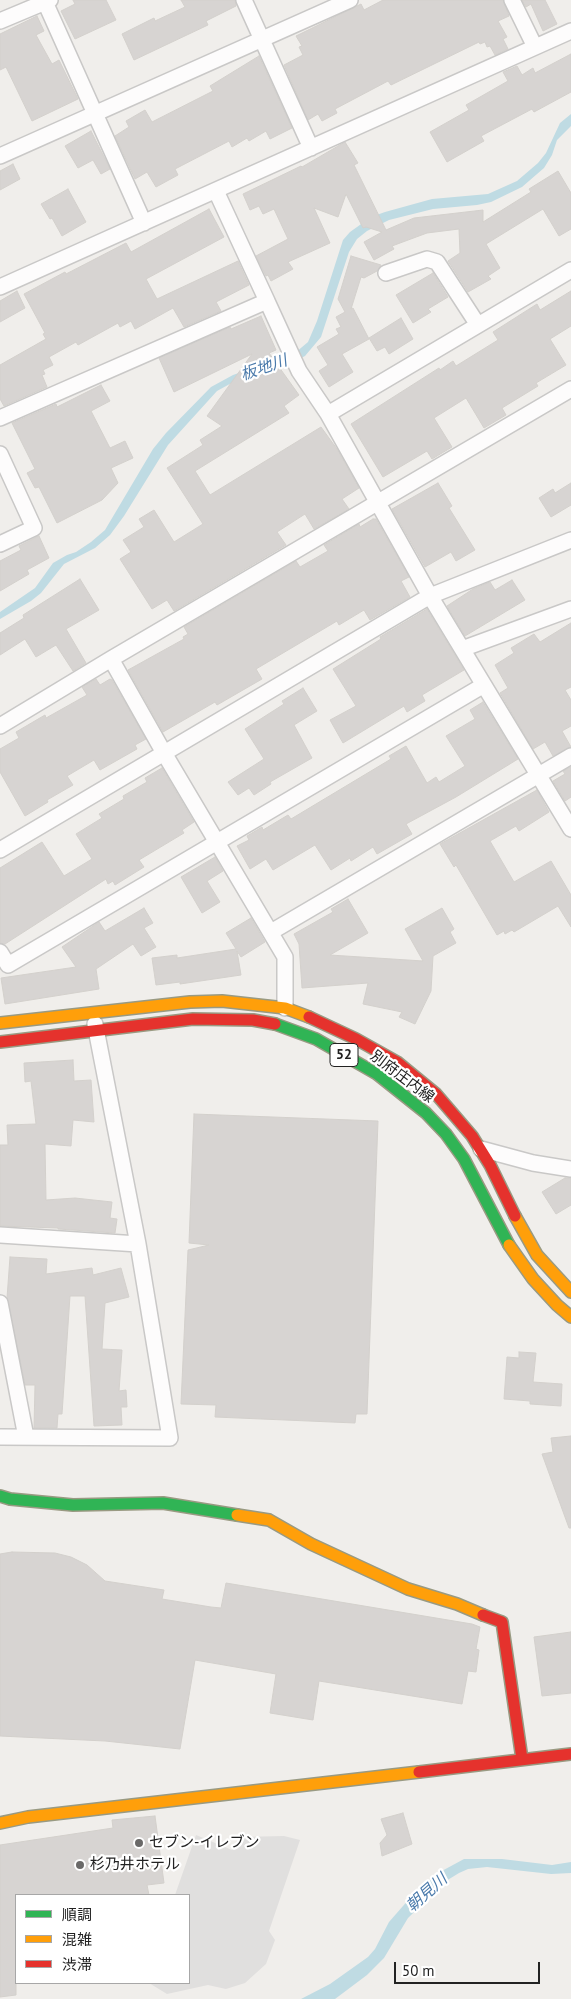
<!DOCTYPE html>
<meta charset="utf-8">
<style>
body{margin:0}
#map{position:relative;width:571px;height:1999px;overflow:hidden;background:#f0eeeb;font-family:"PT Sans","Noto Sans JP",sans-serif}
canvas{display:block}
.legend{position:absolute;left:15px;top:1894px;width:175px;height:90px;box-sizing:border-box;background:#fff;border:1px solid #a7a7a7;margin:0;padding:6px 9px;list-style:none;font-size:15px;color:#222}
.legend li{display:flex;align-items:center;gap:10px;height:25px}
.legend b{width:25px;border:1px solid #a7a7a7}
.scale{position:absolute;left:394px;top:1962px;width:146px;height:22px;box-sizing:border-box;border:2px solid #222;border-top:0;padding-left:6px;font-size:15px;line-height:18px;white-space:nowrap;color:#222;-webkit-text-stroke:4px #fff;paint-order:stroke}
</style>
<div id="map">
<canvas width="571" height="1999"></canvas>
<ul class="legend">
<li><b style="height:6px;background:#30b455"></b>順調</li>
<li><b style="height:6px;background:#ff9f0a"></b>混雑</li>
<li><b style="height:6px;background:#e5322d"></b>渋滞</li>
</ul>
<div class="scale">50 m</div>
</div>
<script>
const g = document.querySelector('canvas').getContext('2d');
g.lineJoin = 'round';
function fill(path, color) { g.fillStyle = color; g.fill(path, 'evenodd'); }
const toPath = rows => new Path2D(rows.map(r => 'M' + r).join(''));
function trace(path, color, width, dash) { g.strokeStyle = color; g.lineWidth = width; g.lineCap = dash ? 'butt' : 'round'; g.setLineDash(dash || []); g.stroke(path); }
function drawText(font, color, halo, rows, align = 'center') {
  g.font = font + ' "PT Sans","Noto Sans JP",sans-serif'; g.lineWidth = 4.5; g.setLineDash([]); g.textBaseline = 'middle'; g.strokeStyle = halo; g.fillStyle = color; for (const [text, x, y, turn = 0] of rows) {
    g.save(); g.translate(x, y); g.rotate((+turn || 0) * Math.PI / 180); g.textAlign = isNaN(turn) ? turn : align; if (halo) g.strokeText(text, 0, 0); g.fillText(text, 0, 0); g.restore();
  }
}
fill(toPath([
 [196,1835,232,1850,240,1837,284,1836,300,1840,269,1931,275,1940,266,1964,245,1983,226,1989,208,1985,167,1994,149,1983,189,1983,189,1895,175,1895]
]), '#e0dfde');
fill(toPath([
 [571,114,571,126,557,140,552,155,544,168,522,187,491,202,477,205,433,209,389,220,367,231,357,239,349,252,321,337,305,356,287,365,237,380,217,391,168,445,124,516,110,535,95,548,64,564,41,593,31,601,0,619,0,612,35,588,53,563,67,555,76,552,91,542,105,530,153,449,166,433,211,387,233,375,295,353,308,342,317,321,343,240,350,232,371,217,385,212,432,199,488,194,517,181,538,163,546,153,560,123],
 [464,1859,502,1859,552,1865,571,1862,571,1873,551,1874,487,1867,468,1869,459,1873,446,1881,408,1918,384,1958,367,1975,335,1999,301,1999,330,1984,368,1957,375,1949,389,1922,410,1898,440,1872]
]), '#bfdbe3');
const building = toPath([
 [73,0,106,0,116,20,75,39,61,11,75,4,73,0],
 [181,0,235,0,236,6,206,21,208,25,134,60,122,34,154,18,155,21,185,7,181,0],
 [383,0,503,0,509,16,498,21,507,37,503,39,508,49,495,55,490,46,487,47,485,42,480,44,479,42,391,85,388,81,335,109,337,113,322,121,318,114,308,120,284,65,303,55,299,47,302,46,296,36,361,4,364,10,383,0],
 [522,0,545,0,557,24,543,31,531,4,526,7,522,0],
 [37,16,44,31,36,35,52,64,59,60,78,99,32,121,6,67,0,70,0,34,37,16],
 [571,54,571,92,534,112,532,109,481,136,484,141,447,162,430,132,469,110,466,105,508,81,503,72,517,66,522,75,533,68,535,73,571,54],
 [259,56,292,128,270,139,266,131,249,141,247,138,232,147,229,141,175,169,178,175,156,187,147,172,135,179,115,136,129,127,126,121,145,110,152,122,213,91,210,86,259,56],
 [91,131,110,169,101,174,93,160,78,168,65,146,91,131],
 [345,142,358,163,354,165,386,230,414,218,483,210,483,222,531,192,529,189,558,171,571,193,571,229,559,236,543,209,486,244,500,268,488,276,491,279,468,292,448,261,460,253,459,229,427,233,392,246,394,249,374,260,364,242,382,232,366,227,363,228,346,194,338,217,314,208,330,243,288,262,293,269,271,281,268,275,266,276,256,256,288,239,274,209,263,214,259,206,250,210,243,194,301,166,302,167,345,142],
 [13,164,20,179,0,190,0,171,13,164],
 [68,189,86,222,62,236,52,218,50,219,41,204,68,189],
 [209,209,224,237,146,279,157,299,238,261,249,285,216,302,221,311,184,327,173,308,135,329,131,321,120,327,118,323,78,345,76,342,49,357,53,365,43,370,45,374,42,375,47,387,4,406,0,399,0,365,46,339,43,334,45,333,24,294,65,272,66,274,126,243,131,252,209,209],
 [351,256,381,265,377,271,364,278,361,277,351,309,353,308,369,339,342,354,353,372,329,387,319,371,328,365,317,347,339,334,336,329,341,327,336,317,345,312,338,299,351,256],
 [433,273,448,297,428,309,431,312,413,323,396,295,433,273],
 [17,291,25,308,0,322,0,301,17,291],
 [571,291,571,326,550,339,566,365,536,383,538,386,502,408,506,415,484,428,466,398,434,418,452,447,432,459,427,451,383,477,351,424,439,368,440,370,453,361,456,366,498,340,493,332,537,304,540,310,571,291],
 [261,316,276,350,269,353,299,395,284,406,289,413,195,471,210,495,321,427,337,449,359,488,342,499,349,509,314,529,305,514,277,532,286,545,174,611,167,600,152,609,120,559,131,552,123,540,144,527,139,519,154,510,174,542,203,524,167,468,203,445,200,440,222,426,207,416,252,354,174,392,159,358,230,327,231,329,261,316],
 [401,318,413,339,389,354,385,347,377,351,369,338,401,318],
 [101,385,110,401,91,411,110,448,125,441,133,458,111,468,118,483,102,500,57,523,39,487,35,488,27,473,35,469,12,423,56,404,57,407,101,385],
 [438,483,452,506,449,508,475,550,456,561,451,552,425,567,392,509,438,483],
 [571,483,571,505,551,517,539,498,553,489,555,493,571,483],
 [373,519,376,519,409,577,401,581,410,597,370,620,364,610,339,625,337,621,256,669,262,679,217,705,215,702,163,732,128,670,184,639,183,637,188,634,184,627,296,561,300,567,328,551,324,545,359,524,360,527,373,519],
 [39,536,49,558,27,570,29,574,0,591,0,561,21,550,19,546,39,536],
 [80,579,99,610,66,629,86,663,73,671,56,645,36,657,25,639,0,655,0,633,24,618,23,615,80,579],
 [512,580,525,600,465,636,447,606,473,589,490,582,495,590,512,580],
 [427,609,464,670,422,695,425,701,407,712,404,706,343,743,330,720,356,706,333,669,381,639,380,637,427,609],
 [571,623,571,687,565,690,571,700,571,726,562,731,571,747,553,756,545,742,533,749,500,693,508,688,495,665,514,653,511,648,534,634,540,642,571,623],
 [96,679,100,685,110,679,112,680,146,739,135,745,137,749,100,770,94,760,67,776,73,785,47,800,48,802,25,816,0,772,0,749,19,738,16,732,45,715,46,718,87,695,82,687,96,679],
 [303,688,317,711,294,725,312,758,270,782,271,784,254,795,249,788,238,795,228,782,264,759,245,729,284,704,282,701,303,688],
 [483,702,518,759,456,797,406,824,412,834,377,854,373,847,351,861,350,858,331,870,315,845,273,870,266,859,250,869,237,846,249,840,247,836,262,827,263,830,288,815,291,819,391,759,389,756,406,746,427,783,436,777,439,782,465,766,446,736,475,719,470,710,483,702],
 [571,767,571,797,565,801,553,781,565,774,563,771,571,767],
 [162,768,194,822,182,830,184,833,139,860,144,867,115,885,113,881,108,884,106,879,5,944,0,943,0,868,42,842,64,876,92,859,76,834,102,818,99,814,124,799,123,796,147,782,145,778,162,768],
 [537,790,549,812,519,831,516,826,490,841,514,882,551,861,571,895,571,927,558,906,514,932,512,930,505,934,504,931,497,935,456,865,454,867,440,844,537,790],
 [215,857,223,871,207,881,220,902,202,913,181,877,215,857],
 [348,899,368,933,330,955,423,961,405,929,442,908,454,929,450,932,456,943,433,956,431,991,415,1024,399,1017,402,1012,363,1004,368,983,302,988,299,944,294,934,333,912,331,909,348,899],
 [144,908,153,923,144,928,156,947,141,956,133,944,96,969,99,989,5,1004,1,978,76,967,62,947,99,922,105,931,144,908],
 [251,918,265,942,241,957,237,951,241,975,180,984,180,982,156,985,152,958,177,955,177,958,236,949,226,933,251,918],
 [73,1060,74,1081,91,1080,94,1122,73,1120,71,1146,45,1144,46,1200,75,1198,112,1202,110,1218,117,1219,115,1233,58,1229,58,1228,0,1226,0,1145,8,1145,7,1125,36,1124,31,1081,25,1082,24,1063,73,1060],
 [194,1114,378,1121,367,1414,356,1414,355,1423,215,1417,216,1405,181,1404,188,1250,209,1245,189,1243,194,1114],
 [565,1178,571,1178,571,1205,556,1214,542,1192,565,1178],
 [10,1257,47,1259,46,1274,92,1268,93,1275,121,1268,129,1297,105,1303,102,1349,122,1350,119,1391,126,1390,127,1407,121,1407,122,1425,94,1426,85,1296,70,1296,62,1414,58,1414,57,1428,34,1428,35,1385,25,1385,7,1298,10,1257],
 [519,1352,536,1353,533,1382,562,1384,561,1406,530,1404,530,1401,504,1399,507,1357,519,1358,519,1352],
 [571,1436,571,1528,569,1528,542,1454,553,1452,551,1438,571,1436],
 [12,1552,55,1553,71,1557,87,1565,105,1581,164,1590,162,1599,211,1607,221,1608,226,1583,472,1624,480,1627,476,1649,479,1650,476,1672,468,1671,462,1704,319,1681,313,1720,270,1713,276,1674,195,1660,180,1749,105,1741,0,1736,0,1554,12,1552],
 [571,1632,571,1693,542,1696,534,1637,571,1632],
 [403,1813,412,1844,382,1856,380,1843,387,1835,381,1819,403,1813],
 [155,1816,164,1883,147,1885,149,1895,16,1895,16,1995,0,1997,0,1845,113,1828,112,1820,155,1816]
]);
fill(building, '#d7d4d2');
trace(building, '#d3d0cc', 1);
const street = toPath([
 [244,0,311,148],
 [512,0,535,47],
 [45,2,144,223],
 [0,21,50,0],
 [0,156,350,0],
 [386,273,427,259,437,262,478,325],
 [0,287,571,31],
 [267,301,299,371,328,414,430,596,571,829],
 [328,414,571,270],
 [0,418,267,301,216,191],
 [0,454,34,528,0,544],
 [462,649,571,609],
 [111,659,164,753,285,957,285,1008],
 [0,726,111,659,571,389],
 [0,850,430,596,571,540],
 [271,932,571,756],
 [0,952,8,965,484,685],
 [481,1149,533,1163,571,1169],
 [0,1235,138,1244],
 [0,1303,26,1437],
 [0,1437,170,1438,138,1244,95,1024]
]);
const fast = toPath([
 [275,1024,316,1039,377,1074,426,1113,446,1134,464,1159,509,1245],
 [0,1496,10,1499,73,1505,163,1503,237,1515]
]);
const slow = toPath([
 [0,1023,190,1002,222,1001,285,1008,309,1017],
 [515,1216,537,1255,571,1292],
 [509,1245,533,1279,557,1305,571,1317],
 [237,1515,269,1520,311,1544,408,1589,457,1604,483,1615],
 [0,1823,28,1817,419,1772]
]);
const jam = toPath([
 [309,1017,356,1039,397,1062,436,1094,472,1136,490,1165,515,1216],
 [0,1042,193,1019,253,1020,275,1024],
 [483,1615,502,1622,522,1759],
 [419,1772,571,1754]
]);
trace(street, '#c9c8c7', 18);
trace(fast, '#999a82', 14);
trace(slow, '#999a82', 14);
trace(jam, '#999a82', 14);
trace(street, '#fdfcfc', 15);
trace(fast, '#30b455', 11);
trace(slow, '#ff9f0a', 11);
trace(jam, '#e5322d', 11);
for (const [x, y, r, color] of [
 [139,1843,5,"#6a6968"],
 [80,1865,5,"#6a6968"]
]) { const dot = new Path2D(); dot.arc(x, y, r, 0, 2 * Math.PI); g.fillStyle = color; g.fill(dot); trace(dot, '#fff', 2); }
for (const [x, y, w] of [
 [344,1055,28]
]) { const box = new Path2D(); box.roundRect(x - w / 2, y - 11.5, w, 23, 4); g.fillStyle = '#fff'; g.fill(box); trace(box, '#222', 1); }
drawText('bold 14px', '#222', null, [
 ["52",344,1055]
]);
drawText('15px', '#222', '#fff', [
 ["別府庄内線",402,1077,37]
]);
drawText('15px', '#222', '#fff', [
 ["セブン-イレブン",149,1843],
 ["杉乃井ホテル",90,1865]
], 'left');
drawText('italic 16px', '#4a7aab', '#fff', [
 ["板地川",264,368,-19],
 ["朝見川",427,1893,-41]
]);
</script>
